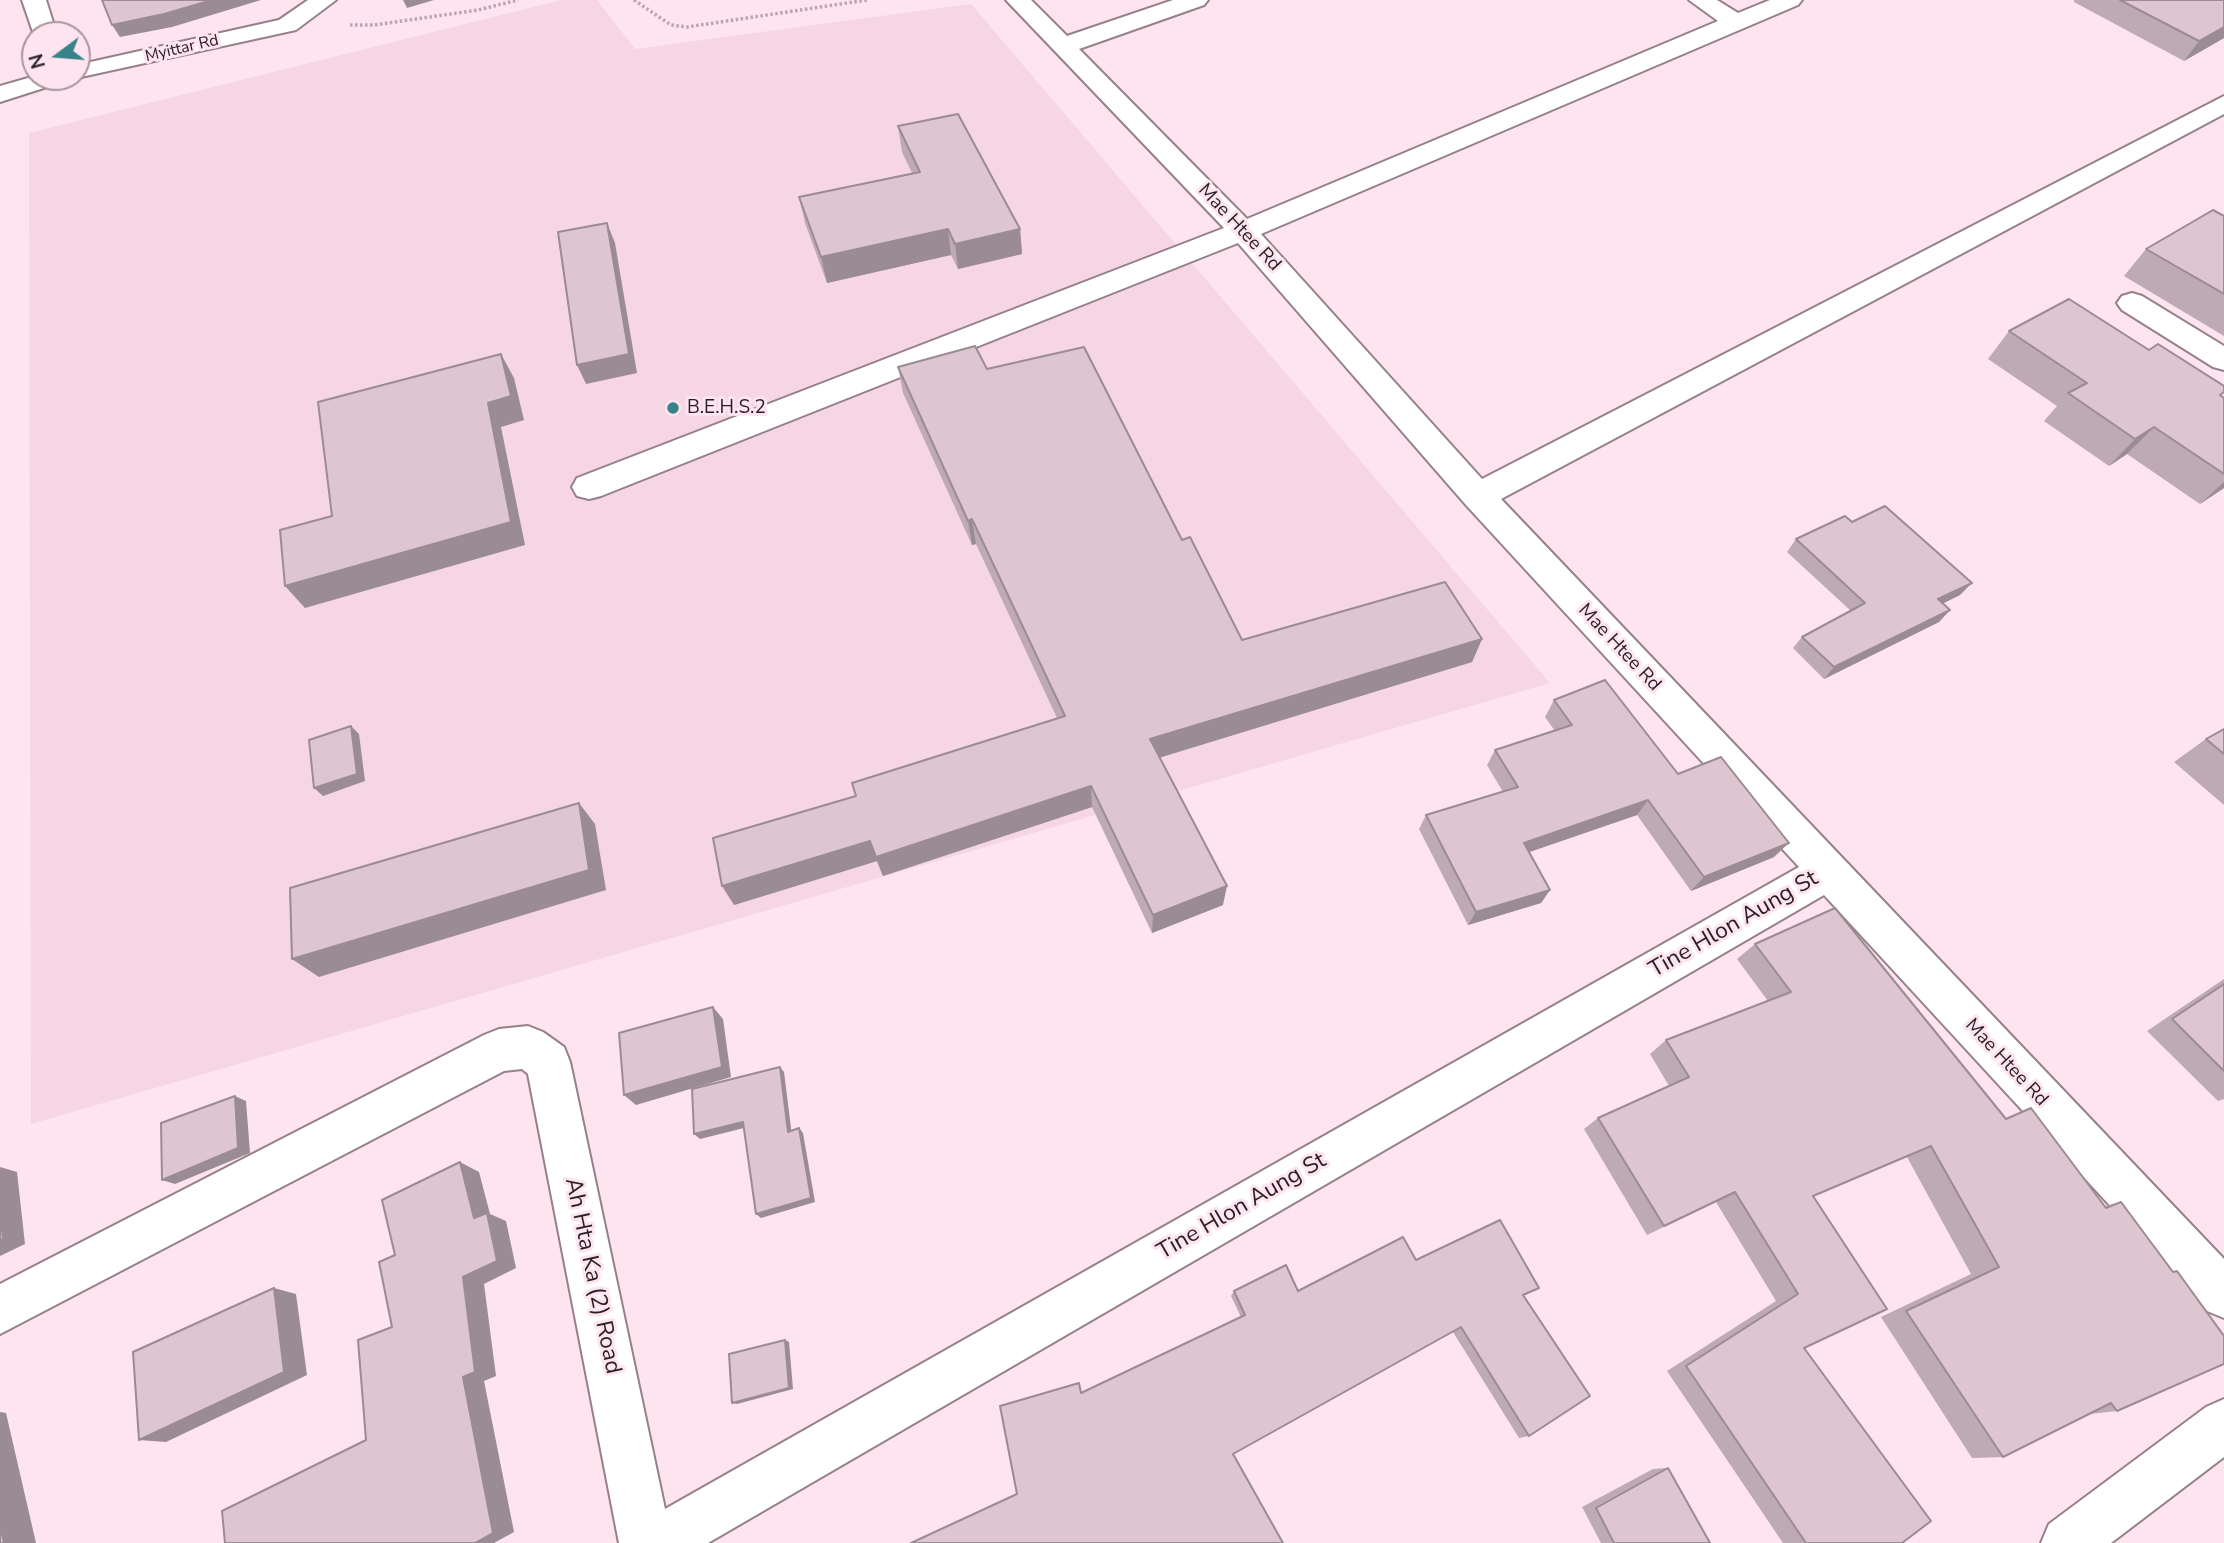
<!DOCTYPE html>
<style>
body{margin:0}
#map{position:relative;width:2224px;height:1543px;overflow:hidden;background:#fde4ef;font-family:"Nunito Sans",sans-serif}
canvas{display:block}
.north{position:absolute;left:21px;top:21px;width:70px;height:70px;box-sizing:border-box;background:#fde4ef;border:2px solid #a7959d;border-radius:50%;rotate:254deg;font-size:19px;font-weight:700;line-height:28px;text-align:center;color:#271f23}
.north::after{content:'';display:block;margin:auto;width:24px;height:32px;background:#3a828a;clip-path:polygon(50% 0,100% 100%,50% 72%,0 100%)}
</style>
<div id="map">
<canvas width="2224" height="1543"></canvas>
<div class="north">N</div>
</div>
<script>
const g = document.querySelector('canvas').getContext('2d');
g.lineJoin = 'round';
function fill(path, color) { g.fillStyle = color; g.fill(path, 'evenodd'); }
const toPath = rows => new Path2D(rows.map(r => 'M' + r).join(''));
function trace(path, color, width, dash) { g.strokeStyle = color; g.lineWidth = width; g.lineCap = dash ? 'butt' : 'round'; g.setLineDash(dash || []); g.stroke(path); }
function drawText(font, color, halo, rows, align = 'center') {
  g.font = font + ' "Nunito Sans",sans-serif'; g.lineWidth = 6; g.setLineDash([]); g.textBaseline = 'middle'; g.strokeStyle = halo; g.fillStyle = color; for (const [text, x, y, turn = 0] of rows) {
    g.save(); g.translate(x, y); g.rotate((+turn || 0) * Math.PI / 180); g.textAlign = isNaN(turn) ? turn : align; if (halo) g.strokeText(text, 0, 0); g.fillText(text, 0, 0); g.restore();
  }
}
fill(toPath([
 [561,0,597,0,635,49,971,4,1550,683,31,1124,29,133]
]), '#f6d6e4');
const minor = toPath([
 [22,0,46,0,57,35,35,35,35,38,22,0],
 [308,0,336,0,296,30,72,79,0,102,0,86,35,76,77,77,77,65,279,20,308,0],
 [1006,0,1031,0,1067,36,1173,0,1208,0,1204,5,1079,49,1247,219,1718,21,1689,0,1717,0,1738,13,1770,0,1802,0,1798,5,1261,234,1482,479,2224,96,2224,114,1501,499,2224,1259,2224,1318,2207,1311,1824,895,708,1543,619,1543,528,1074,522,1069,504,1071,0,1334,0,1284,484,1035,499,1029,528,1026,543,1032,564,1047,570,1062,665,1509,1799,867,1466,505,1238,243,601,496,589,499,577,496,572,487,577,478,1224,228,1006,0],
 [2132,293,2142,296,2224,346,2224,370,2213,367,2122,310,2117,303,2122,296,2132,293],
 [2224,1399,2224,1457,2111,1543,2041,1543,2049,1524,2206,1407,2224,1399]
]);
trace(minor, '#96808a', 4);
trace(toPath([
 [634,0,671,25,687,27,867,0],
 [350,25,374,25,478,10,518,0]
]), '#baa6af', 3.5, [2.5, 2.5]);
fill(minor, '#fff');
fill(toPath([
 [2074,0,2224,0,2224,38,2184,61,2074,2],
 [898,126,1020,229,1022,254,958,269,951,255,827,283,805,223,799,197,912,173,902,152],
 [2224,216,2224,336,2124,276,2146,249],
 [2009,331,2224,398,2224,488,2200,504,2127,454,2109,466,2044,421,2057,406,1988,359],
 [898,367,987,369,1182,540,1242,640,1482,639,1472,662,1159,757,1223,905,1152,933,1092,807,883,876,877,861,734,905,1057,718,976,544,972,545,903,393],
 [1852,522,1960,595,1942,604,1950,610,1939,622,1824,679,1793,648,1802,637,1851,611,1787,552,1796,539],
 [1554,700,1678,774,1774,857,1691,891,1637,815,1529,852,1550,890,1541,903,1468,925,1419,829,1426,815,1503,792,1487,765,1495,750,1555,731,1545,717],
 [2224,729,2224,805,2174,762,2206,739],
 [1755,944,2005,1119,2105,1206,2121,1202,2172,1272,2177,1271,2117,1411,2089,1414,2003,1457,1972,1458,1881,1317,1971,1274,1907,1157,1813,1196,1804,1348,1902,1543,1783,1543,1667,1371,1776,1301,1716,1202,1647,1235,1584,1129,1598,1118,1669,1086,1650,1054,1666,1040,1768,1001,1737,959],
 [2224,979,2224,1099,2218,1101,2147,1031],
 [1416,1260,1523,1295,1529,1436,1519,1438,1453,1332,1017,1494,1081,1393,1241,1317,1231,1296,1234,1291,1298,1291],
 [1668,1468,1710,1543,1601,1543,1582,1507,1653,1469]
]), '#beaab3');
fill(toPath([
 [212,0,261,0,172,27,120,37,112,25],
 [403,0,434,0,407,8],
 [2224,27,2224,38,2184,61,2199,41],
 [607,223,615,243,637,373,586,384,577,365],
 [948,229,951,255,827,283,821,257],
 [1020,229,1022,254,958,269,955,244],
 [501,354,514,378,524,420,501,427,525,545,305,608,285,586,488,403],
 [2154,427,2127,454,2109,466,2135,439],
 [2224,482,2224,488,2200,504],
 [972,519,976,544,972,545,968,521],
 [1972,583,1960,595,1927,611,1938,599],
 [1950,610,1939,622,1824,679,1834,667],
 [1482,639,1472,662,1149,761,1150,739],
 [351,726,359,734,365,781,323,796,314,788],
 [1091,786,1092,807,883,876,877,861,734,905,722,886,870,841],
 [1648,800,1637,815,1515,857,1524,843],
 [579,803,595,824,606,890,319,977,292,959],
 [1789,843,1774,857,1691,891,1704,877],
 [1227,886,1223,905,1152,933,1153,915],
 [1550,890,1541,903,1468,925,1476,912],
 [713,1007,723,1019,731,1077,636,1105,624,1095],
 [780,1067,784,1072,792,1136,788,1132],
 [235,1096,246,1101,250,1153,175,1184,162,1180],
 [743,1122,748,1127,700,1139,694,1134],
 [799,1128,803,1133,815,1202,761,1218,756,1214],
 [460,1162,479,1172,490,1214,506,1221,516,1268,484,1284,496,1376,484,1381,514,1532,494,1543,475,1543,463,1377,463,1277,474,1218],
 [0,1167,17,1172,25,1244,0,1256],
 [274,1288,296,1294,307,1375,166,1442,139,1440],
 [785,1340,789,1342,793,1389,737,1404,732,1403],
 [0,1412,6,1413,36,1543,4,1543,0,1525]
]), '#9b8b92');
const building = toPath([
 [102,0,212,0,164,14,112,25,102,0],
 [2120,0,2224,0,2224,27,2199,41,2120,0],
 [958,114,1020,229,955,244,948,229,821,257,799,197,920,172,898,126,958,114],
 [2213,210,2224,216,2224,294,2146,249,2213,210],
 [607,223,629,354,577,365,558,232,607,223],
 [2069,299,2149,350,2158,344,2224,386,2224,392,2220,395,2224,398,2224,474,2154,427,2135,439,2068,393,2087,383,2009,331,2069,299],
 [975,346,987,369,1084,347,1182,540,1190,537,1242,640,1445,582,1482,639,1150,739,1227,886,1153,915,1091,786,876,857,870,841,722,886,713,838,856,796,852,783,1065,716,972,519,968,521,898,367,975,346],
 [501,354,511,396,488,403,511,522,285,586,280,530,332,516,318,402,501,354],
 [1885,506,1972,583,1938,599,1950,610,1834,667,1802,637,1865,603,1796,539,1845,516,1852,522,1885,506],
 [1605,680,1678,774,1721,757,1789,843,1704,877,1648,800,1524,843,1550,890,1476,912,1426,815,1518,787,1495,750,1572,725,1554,700,1605,680],
 [351,726,357,774,314,788,309,740,351,726],
 [2224,729,2224,754,2206,739,2224,729],
 [579,803,589,870,292,959,290,888,579,803],
 [1835,908,2006,1119,2031,1108,2106,1208,2121,1202,2173,1272,2177,1271,2224,1336,2224,1364,2117,1411,2111,1403,2003,1457,1906,1311,1999,1267,1931,1146,1813,1196,1887,1309,1804,1348,1931,1521,1902,1543,1806,1543,1686,1366,1798,1294,1735,1192,1664,1226,1598,1118,1689,1077,1666,1040,1791,992,1755,944,1835,908],
 [2224,984,2224,1071,2172,1019,2224,984],
 [713,1007,722,1067,624,1095,619,1033,713,1007],
 [780,1067,788,1132,799,1128,811,1198,756,1214,743,1122,694,1134,692,1089,780,1067],
 [235,1096,238,1148,162,1180,161,1123,235,1096],
 [460,1162,474,1218,487,1213,497,1261,463,1277,475,1372,463,1377,493,1533,475,1543,225,1543,222,1511,366,1440,358,1340,392,1327,379,1262,395,1255,382,1200,460,1162],
 [0,1213,3,1239,0,1240,0,1213],
 [1500,1220,1539,1288,1523,1295,1590,1396,1529,1436,1461,1327,1233,1454,1283,1543,911,1543,1017,1494,1000,1406,1079,1383,1081,1393,1245,1315,1234,1291,1286,1265,1298,1291,1403,1237,1416,1260,1500,1220],
 [274,1288,284,1372,139,1440,133,1352,274,1288],
 [785,1340,789,1388,732,1403,729,1354,785,1340],
 [1668,1468,1710,1543,1614,1543,1596,1508,1668,1468],
 [0,1525,4,1543,0,1543,0,1525]
]);
fill(building, '#ddc6d0');
trace(building, '#9b8b92', 2);
for (const [x, y, r, color] of [
 [673,408,7,"#3a828a"]
]) { const dot = new Path2D(); dot.arc(x, y, r, 0, 2 * Math.PI); g.fillStyle = color; g.fill(dot); trace(dot, '#fde4ef', 2.5); }
drawText('16px', '#271f23', '#fde4ef', [
 ["Myittar Rd",182,49,-13]
]);
drawText('19px', '#271f23', '#fde4ef', [
 ["Mae Htee Rd",1239,228,47],
 ["Mae Htee Rd",1619,648,47],
 ["Mae Htee Rd",2006,1063,47]
]);
drawText('19px', '#271f23', '#fde4ef', [
 ["B.E.H.S.2",687,408]
], 'left');
drawText('23px', '#271f23', '#fde4ef', [
 ["Tine Hlon Aung St",1734,925,-30],
 ["Tine Hlon Aung St",1242,1207,-30],
 ["Ah Hta Ka (2) Road",592,1276,78]
]);
</script>
